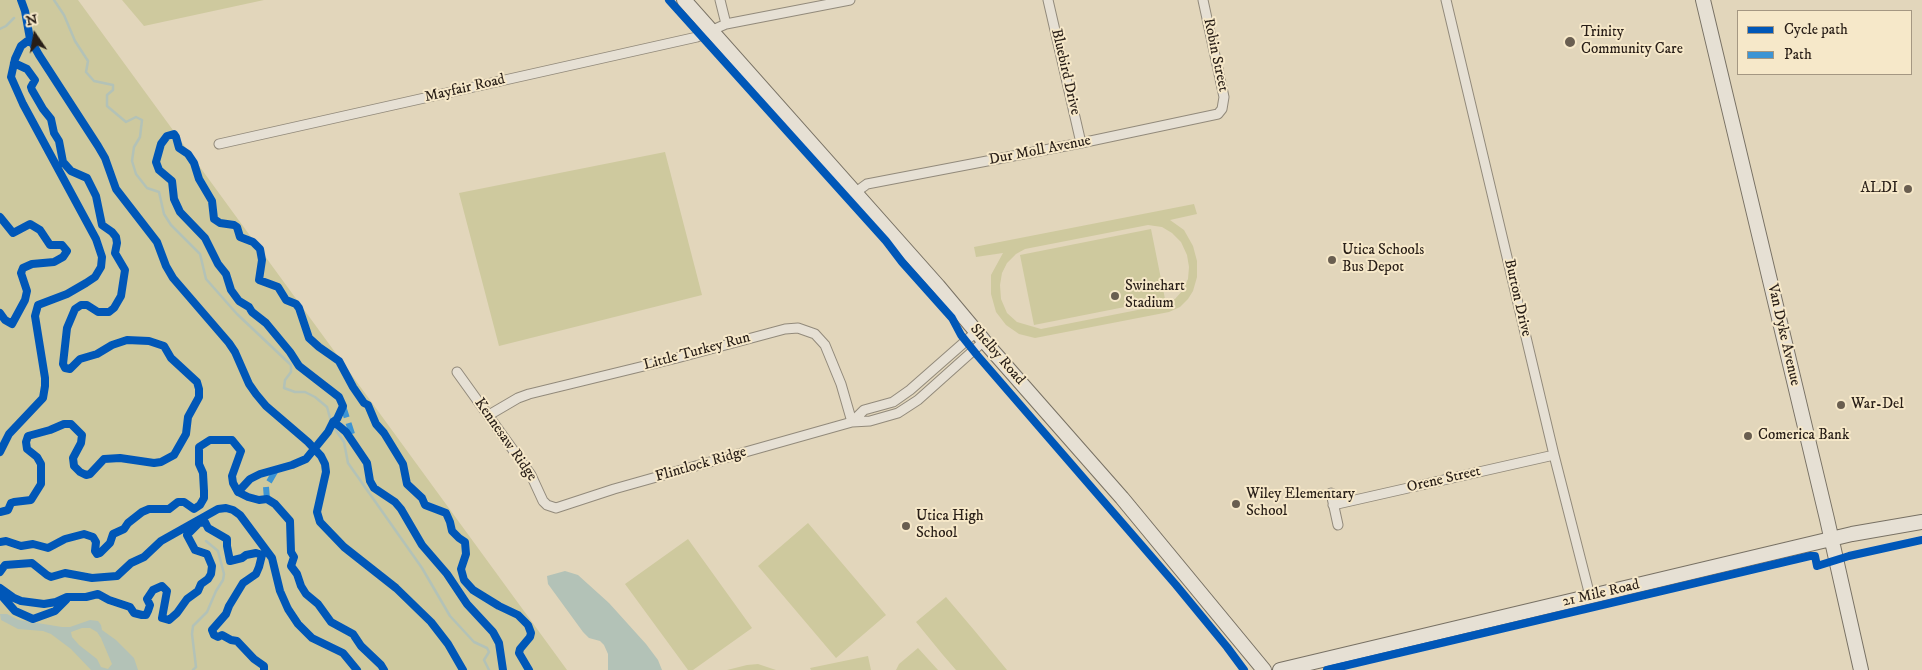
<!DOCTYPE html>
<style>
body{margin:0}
#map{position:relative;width:1922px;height:670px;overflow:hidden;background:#e2d6bb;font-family:"IM FELL DW Pica",serif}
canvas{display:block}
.legend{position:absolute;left:1737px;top:10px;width:175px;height:65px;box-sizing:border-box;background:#f6e8c9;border:1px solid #a49782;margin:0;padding:6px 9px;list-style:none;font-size:15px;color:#281e17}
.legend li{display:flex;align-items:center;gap:10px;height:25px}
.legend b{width:25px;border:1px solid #a49782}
.north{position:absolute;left:10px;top:10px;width:50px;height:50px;-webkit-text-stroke:4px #f6e8c9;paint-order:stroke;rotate:348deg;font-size:14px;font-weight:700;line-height:20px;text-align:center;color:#281e17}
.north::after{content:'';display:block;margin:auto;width:18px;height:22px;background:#281e17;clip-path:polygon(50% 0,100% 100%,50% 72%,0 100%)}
</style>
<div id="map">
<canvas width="1922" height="670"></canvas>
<ul class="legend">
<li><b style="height:6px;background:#0057b8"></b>Cycle path</li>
<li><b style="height:6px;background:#3c94d4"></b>Path</li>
</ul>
<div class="north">N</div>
</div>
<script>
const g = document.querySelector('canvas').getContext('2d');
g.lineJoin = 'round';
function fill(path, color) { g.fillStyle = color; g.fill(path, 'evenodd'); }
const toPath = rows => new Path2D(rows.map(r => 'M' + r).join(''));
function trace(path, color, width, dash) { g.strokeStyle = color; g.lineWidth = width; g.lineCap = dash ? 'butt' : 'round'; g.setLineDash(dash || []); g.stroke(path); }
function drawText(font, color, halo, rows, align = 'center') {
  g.font = font + ' "IM FELL DW Pica",serif'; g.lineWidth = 4; g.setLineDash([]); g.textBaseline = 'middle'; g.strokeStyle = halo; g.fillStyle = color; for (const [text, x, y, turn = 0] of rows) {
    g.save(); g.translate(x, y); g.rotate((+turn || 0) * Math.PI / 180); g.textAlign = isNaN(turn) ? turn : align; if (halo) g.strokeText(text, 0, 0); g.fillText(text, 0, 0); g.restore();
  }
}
fill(toPath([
 [0,0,78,0,567,670,0,670],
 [122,0,264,0,144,26],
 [665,152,702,295,499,346,459,193],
 [1194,204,1197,214,1170,220,1184,230,1193,246,1197,261,1197,277,1193,291,1188,299,1180,307,1169,312,1035,338,1019,334,1006,325,996,312,991,294,991,275,1003,253,976,257,974,247],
 [1148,225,1162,227,1172,233,1181,242,1187,255,1189,267,1188,279,1183,290,1175,299,1163,305,1041,329,1017,322,1007,313,1001,299,1000,285,1002,273,1007,263,1016,254,1025,249],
 [1151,229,1165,299,1034,325,1020,255],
 [808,523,886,615,836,658,758,566],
 [688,539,752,628,693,670,688,670,625,584],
 [946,597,974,630,1007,670,956,670,943,655,916,622],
 [918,648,938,670,896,670,899,664],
 [868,656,871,670,811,670,810,668],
 [758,664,776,670,727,670,747,665]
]), '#cec99e');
fill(toPath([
 [565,571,578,575,609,603,646,644,658,660,662,670,608,670,608,654,604,645,600,641,589,638,583,632,548,584,547,576],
 [0,614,7,614,19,620,62,627,70,627,90,620,98,621,101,625,102,630,116,640,134,658,138,670,91,670,71,649,51,634,43,631,18,629,1,620],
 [82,628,90,628,97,632,101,638,112,664,108,669,101,667,97,659,79,645,72,637,71,632]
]), '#b3c2b7');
trace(toPath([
 [54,0,64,15,75,41,88,61,86,72,94,81,113,85,113,90,107,95,107,106,126,122,136,117,142,120,140,137,134,147,132,161,136,174,147,188,159,192,164,214,171,225,200,254,206,279,237,314,291,365,291,372,285,380,284,388,295,392,305,392,315,397,327,407,332,425,344,442,348,463,422,568,450,616,474,642,487,648,489,652,484,660,489,670],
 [0,29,6,26,14,18],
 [193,670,196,667,192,634,193,626,207,612,216,591,223,580,224,574,218,551,206,541]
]), '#b3c2b7', 2.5);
const street = toPath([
 [720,0,726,24],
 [1048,0,1081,143],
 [1446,0,1554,455,1590,596],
 [219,144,697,37,726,24,850,0],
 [856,192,867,184,1081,143,1218,114,1222,109,1224,97,1203,0],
 [457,372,531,475,543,501,547,505,556,508,614,489,852,422,870,421,898,413,918,400,984,341],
 [489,415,518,398,529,394,677,358,785,329,798,328,815,334,825,345,841,384,852,422],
 [852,422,864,410,893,402,910,390,976,332],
 [1331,493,1338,525],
 [1333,505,1554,455]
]);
const secondary = toPath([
 [684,0,938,286,984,341,1122,498,1264,670],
 [1703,0,1827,519,1861,670],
 [1280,670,1852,534,1922,522]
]);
trace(street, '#928a7b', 11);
trace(secondary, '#787164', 16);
trace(street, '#e6e0d4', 9);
trace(secondary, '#e6e0d4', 14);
trace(toPath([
 [343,406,352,434],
 [267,499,266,487,276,470]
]), '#3c94d4', 6, [12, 6]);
trace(toPath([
 [21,0,25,11,30,39,39,55,98,146,105,158,116,189,157,242,166,266,173,278,229,343,235,352,249,384,256,394,266,406,308,442,321,456,325,464,326,472,317,512,320,522,344,547,396,588,431,622,448,644,463,670],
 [669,0,886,241,902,262,952,318,961,335,977,355,1176,585,1227,647,1244,670],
 [0,217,13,233,30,224,40,230,50,245,62,245,67,251,63,257,54,262,32,264,23,268,21,273,27,291,25,300,12,324,5,320,0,313],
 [0,452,9,434,43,398,45,386,45,378,35,316,38,305,67,294,86,283,95,277,101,267,102,257,96,239,23,104,11,77,15,59,21,46,30,39],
 [238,492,250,479,260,474,292,465,306,459,328,432,333,422],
 [0,512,8,510,11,503,14,502,31,500,41,484,41,464,37,457,27,449,26,442,28,436,50,430,64,424,71,424,82,435,81,443,73,458,74,466,80,472,86,475,90,474,104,459,120,458,154,463,161,462,174,455,186,434,188,417,199,397,199,389,197,382,171,358,164,346,149,341,127,340,112,345,97,354,80,359,70,369,65,368,63,364,67,328,75,309,81,305,87,305,98,312,109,312,114,308,121,296,125,270,115,253,117,243,116,237,112,232,102,225,96,196,87,178,71,171,63,162,59,141,54,133,51,119,43,109,32,90,31,87,35,80,27,69,14,63],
 [0,542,6,541,21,546,33,544,48,548,65,539,84,534,93,537,96,542,95,551,97,554,100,553,110,543,113,534,124,529,128,523,142,512,149,509,169,509,178,502,184,502,194,509,200,505,204,498,204,491,203,473,199,464,199,447,210,440,232,440,241,451,232,476,233,483,238,492,248,497,259,500,267,499,275,504,290,521,291,552,294,557,291,566,297,574,301,586,306,594,318,604,331,622,353,634,361,646,381,665,384,670],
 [0,572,5,565,32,563,47,575,51,577,65,573,92,578,117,576,131,563,144,557,161,541,218,509,226,508,233,510,240,515,272,558,280,591,288,609,298,624,312,638,343,653,357,670],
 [0,588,14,598,21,601,44,604,56,602,67,597,86,597,98,594,109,600,130,607,134,613,142,615,146,615,148,611,150,605,147,599,153,590,162,586,167,591,162,618,169,620,177,613,187,599,198,591,201,584,208,579,211,574,212,566,207,554,195,550,187,535,199,523,205,522,208,528,227,539,227,546,230,561,242,558,246,555,256,553,262,555,259,567,256,574,243,583,229,606,226,614,212,630,214,635,218,637,222,635,231,640,237,641,254,659,264,666,264,670],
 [0,594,15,611,33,619,55,611,66,600],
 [503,670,499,643,493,632,467,604,447,574,422,545,401,509,395,502,374,488,370,481,367,463,346,432,339,426,333,422,337,419,343,406,339,397,299,366,290,352,266,323,252,312,249,307,239,301,231,290,226,274,218,264,205,238,180,212,174,199,172,181,159,170,156,162,161,144,167,136,174,134,176,137,179,148,188,154,194,163,199,179,212,201,214,219,220,223,234,225,237,227,240,237,253,242,260,249,262,260,259,280,278,287,286,300,296,304,299,308,309,338,319,347,339,361,353,387,364,403,368,405,376,424,384,433,403,464,407,484,422,498,425,505,446,513,450,522,452,531,459,538,465,542,466,554,461,569,464,580,473,590,499,606,518,615,528,625,531,633,530,637,520,649,519,653,529,670],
 [1327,670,1810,556,1815,556,1817,566,1849,556,1922,540]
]), '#0057b8', 8);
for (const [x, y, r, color] of [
 [1570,42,6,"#695e50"],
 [1908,189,5,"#695e50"],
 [1332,260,5,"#695e50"],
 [1115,296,5,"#695e50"],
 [1841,405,5,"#695e50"],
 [1748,436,5,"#695e50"],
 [1236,504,5,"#695e50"],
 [906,526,5,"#695e50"]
]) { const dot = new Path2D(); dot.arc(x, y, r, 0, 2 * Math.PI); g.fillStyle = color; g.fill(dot); trace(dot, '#f6e8c9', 2); }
drawText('15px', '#281e17', '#f6e8c9', [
 ["Trinity",1581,33],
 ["Community Care",1581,50],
 ["ALDI",1898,189,"right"],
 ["Utica Schools",1342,251],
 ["Bus Depot",1342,268],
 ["Swinehart",1125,287],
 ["Stadium",1125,304],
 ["War-Del",1851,405],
 ["Comerica Bank",1758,436],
 ["Wiley Elementary",1246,495],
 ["School",1246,512],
 ["Utica High",916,517],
 ["School",916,534]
], 'left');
drawText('15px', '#281e17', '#f6e8c9', [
 ["Robin Street",1215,55,78],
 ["Bluebird Drive",1065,72,77],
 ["Mayfair Road",465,89,-13],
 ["Dur Moll Avenue",1040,151,-11],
 ["Burton Drive",1517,298,77],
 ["Van Dyke Avenue",1783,335,77],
 ["Little Turkey Run",697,352,-15],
 ["Shelby Road",997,355,49],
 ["Kennesaw Ridge",505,440,55],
 ["Flintlock Ridge",701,465,-16],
 ["Orene Street",1444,480,-13],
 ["21 Mile Road",1601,594,-13]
]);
</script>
